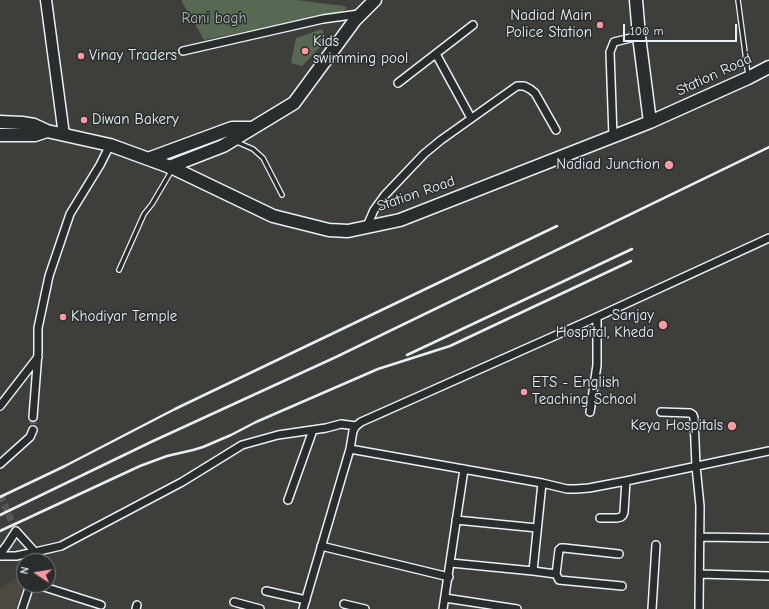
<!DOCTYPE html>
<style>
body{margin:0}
#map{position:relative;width:769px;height:609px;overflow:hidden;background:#3e3e3a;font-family:"Comic Neue",sans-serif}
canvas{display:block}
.north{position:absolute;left:16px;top:553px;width:40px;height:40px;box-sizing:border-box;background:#2a2d2e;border:1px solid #767b7f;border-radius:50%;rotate:282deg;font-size:11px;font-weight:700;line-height:16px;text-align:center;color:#e8f1f8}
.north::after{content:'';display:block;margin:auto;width:14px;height:18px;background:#ff9aa2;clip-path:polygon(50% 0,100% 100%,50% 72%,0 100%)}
.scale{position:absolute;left:623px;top:24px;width:114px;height:18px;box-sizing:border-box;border:2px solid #e8f1f8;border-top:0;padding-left:5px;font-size:12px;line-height:14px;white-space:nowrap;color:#e8f1f8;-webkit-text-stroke:3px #2a2d2e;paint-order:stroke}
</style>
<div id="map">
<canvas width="769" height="609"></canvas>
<div class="north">N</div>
<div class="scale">100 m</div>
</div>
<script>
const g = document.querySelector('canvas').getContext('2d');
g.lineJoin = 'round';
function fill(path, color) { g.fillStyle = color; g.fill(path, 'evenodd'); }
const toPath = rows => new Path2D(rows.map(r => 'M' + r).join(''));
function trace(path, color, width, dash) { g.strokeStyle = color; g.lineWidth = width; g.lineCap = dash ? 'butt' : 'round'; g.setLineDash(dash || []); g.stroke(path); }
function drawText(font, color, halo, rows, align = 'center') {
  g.font = font + ' "Comic Neue",sans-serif'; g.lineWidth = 3; g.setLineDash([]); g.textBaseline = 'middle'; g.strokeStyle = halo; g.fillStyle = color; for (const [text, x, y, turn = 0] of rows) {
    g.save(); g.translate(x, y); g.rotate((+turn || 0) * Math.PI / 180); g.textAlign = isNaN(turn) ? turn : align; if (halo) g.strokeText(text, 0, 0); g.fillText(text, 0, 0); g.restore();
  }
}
fill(toPath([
 [24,574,24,585,15,609,0,609,0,590,1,587]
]), '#4c4942');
fill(toPath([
 [181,0,296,0,344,6,347,8,342,12,204,40],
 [322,29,327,40,302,66,291,63,296,38]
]), '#586953');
trace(toPath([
 [33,417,33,430],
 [0,495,16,531]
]), '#585956', 7, [7, 3.5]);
const service = toPath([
 [738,0,748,75],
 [237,142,253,149,263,158,282,195],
 [119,270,144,214,152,204,172,170]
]);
const minor = toPath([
 [183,51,323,19,359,14],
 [436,54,471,118],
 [398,83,473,25],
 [613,136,610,52,614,42,639,36],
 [367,226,374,210,385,195,424,154,441,140,517,86,524,86,530,89,535,93,556,130],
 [0,406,38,357],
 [590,412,597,365,597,317],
 [661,412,690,413,693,415,694,418,696,466,700,506,699,609],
 [33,417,38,352,38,328,49,276,70,214,100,165,110,145],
 [350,449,542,483,567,489,576,489,589,488,626,481,769,451],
 [0,464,30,437,33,430],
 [288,500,313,430],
 [600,518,617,518,621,517,623,515,624,512,626,481],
 [456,520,537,528],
 [700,537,769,538],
 [321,546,449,577],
 [0,554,7,545,16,531,35,552,61,546,182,482,242,445,278,435,326,428,341,424,356,426],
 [0,556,16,556,35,552,34,561],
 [451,563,533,571,556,574,559,580,622,586],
 [533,571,542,483],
 [556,574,559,550,561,548,564,548,619,554],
 [700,574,769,576],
 [38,585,101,605],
 [266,591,306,600],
 [445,598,517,609],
 [234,602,260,609],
 [344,604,365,609],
 [22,609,30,585],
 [136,609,137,605],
 [303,609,350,449,353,431,356,426,361,422,597,317,769,238],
 [443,609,464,469],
 [652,609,656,545]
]);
const secondary = toPath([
 [46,0,64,135]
]);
const primary = toPath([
 [636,0,639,36,650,122],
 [0,122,22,123,34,125,47,131,110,145,173,168,273,216,329,230,348,231,400,220,650,122,748,78,769,67],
 [0,135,35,135,47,131],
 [148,159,232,128,251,128],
 [169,167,223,146,294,103,355,20,375,0]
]);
trace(service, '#e8f1f8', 6);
trace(minor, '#e8f1f8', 10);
trace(secondary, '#e8f1f8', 13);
trace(primary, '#e8f1f8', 15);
trace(service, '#2a2d2e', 3.5);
trace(minor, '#2a2d2e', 7);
trace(secondary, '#2a2d2e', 10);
trace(primary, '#2a2d2e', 12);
trace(toPath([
 [407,355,632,249],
 [0,497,65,466,175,409,557,226],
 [0,515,151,442,336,357,769,147],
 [0,531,140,466,167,456,193,450,203,447,231,435,256,422,378,369,450,346,631,261]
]), '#e8f1f8', 2.5);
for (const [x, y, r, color] of [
 [600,25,4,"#ff9aa2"],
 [305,51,4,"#ff9aa2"],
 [81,56,4,"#ff9aa2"],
 [84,120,4,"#ff9aa2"],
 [669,165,5,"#ff9aa2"],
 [63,317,4,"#ff9aa2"],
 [663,325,5,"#ff9aa2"],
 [524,392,4,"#ff9aa2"],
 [732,426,5,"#ff9aa2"]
]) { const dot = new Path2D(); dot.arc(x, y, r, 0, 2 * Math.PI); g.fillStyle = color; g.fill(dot); trace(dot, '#2a2d2e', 1.5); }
drawText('15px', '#e8f1f8', '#2a2d2e', [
 ["Nadiad Main",592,16,"right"],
 ["Police Station",592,33,"right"],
 ["Kids",313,42],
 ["swimming pool",313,59],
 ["Vinay Traders",89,56],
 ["Diwan Bakery",92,120],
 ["Nadiad Junction",660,165,"right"],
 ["Sanjay",654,316,"right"],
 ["Hospital, Kheda",654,333,"right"],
 ["Khodiyar Temple",71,317],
 ["ETS - English",532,383],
 ["Teaching School",532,400],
 ["Keya Hospitals",723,426,"right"]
], 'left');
drawText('15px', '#aebbb6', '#2a2d2e', [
 ["Rani bagh",214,19]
]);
drawText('15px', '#e8f1f8', '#2a2d2e', [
 ["Station Road",714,75,-25],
 ["Station Road",416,194,-19]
]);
</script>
